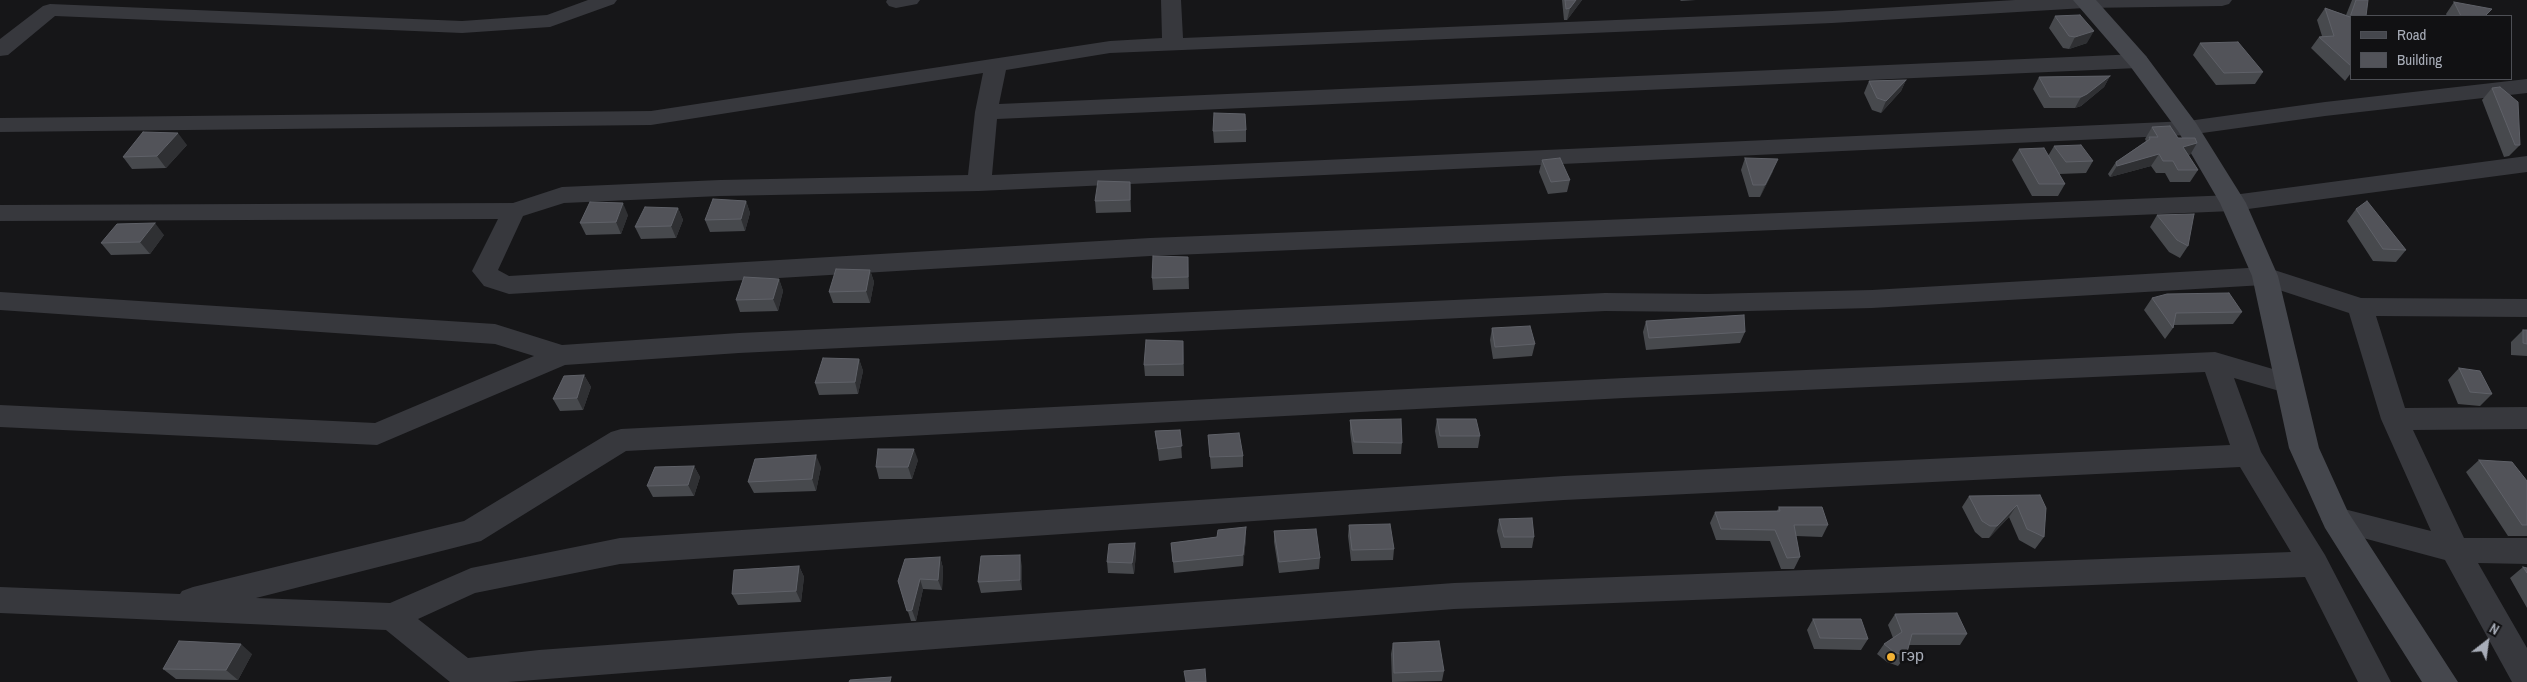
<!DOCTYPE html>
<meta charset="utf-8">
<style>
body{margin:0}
#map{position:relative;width:2527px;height:682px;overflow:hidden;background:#161618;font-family:"Archivo Narrow",sans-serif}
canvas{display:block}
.legend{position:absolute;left:2350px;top:15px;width:162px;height:65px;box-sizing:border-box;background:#111113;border:1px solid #4d4f55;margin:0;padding:6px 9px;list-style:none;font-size:15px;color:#a8adb8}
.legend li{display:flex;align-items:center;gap:10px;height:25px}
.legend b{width:25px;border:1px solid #4d4f55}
.north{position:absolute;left:2462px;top:617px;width:50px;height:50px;-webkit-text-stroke:4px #111113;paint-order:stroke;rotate:30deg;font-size:14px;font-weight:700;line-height:20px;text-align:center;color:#a8adb8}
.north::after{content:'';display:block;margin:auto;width:18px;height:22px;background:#a8adb8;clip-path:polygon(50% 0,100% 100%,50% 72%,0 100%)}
</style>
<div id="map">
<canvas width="2527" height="682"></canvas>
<ul class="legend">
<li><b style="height:6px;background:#45474d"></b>Road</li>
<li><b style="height:14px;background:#525359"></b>Building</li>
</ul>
<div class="north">N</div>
</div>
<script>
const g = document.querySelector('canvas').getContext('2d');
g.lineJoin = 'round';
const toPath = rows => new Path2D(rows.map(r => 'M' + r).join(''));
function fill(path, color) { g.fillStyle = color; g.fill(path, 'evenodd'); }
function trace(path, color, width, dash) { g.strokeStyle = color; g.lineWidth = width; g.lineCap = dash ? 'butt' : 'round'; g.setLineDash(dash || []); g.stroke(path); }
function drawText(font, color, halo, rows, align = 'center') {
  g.font = font + ' "Archivo Narrow",sans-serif'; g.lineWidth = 5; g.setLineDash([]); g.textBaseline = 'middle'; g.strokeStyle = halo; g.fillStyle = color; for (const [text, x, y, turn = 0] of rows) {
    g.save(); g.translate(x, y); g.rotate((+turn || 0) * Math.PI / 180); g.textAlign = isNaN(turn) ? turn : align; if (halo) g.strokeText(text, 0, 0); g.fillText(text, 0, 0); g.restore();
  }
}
fill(toPath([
 [588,0,617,0,614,4,550,27,462,33,55,16,8,55,0,56,0,39,43,6,50,4,462,21,547,15,588,0],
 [887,0,920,0,917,4,896,8,889,6,886,2,887,0],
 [1161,0,1181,0,1183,38,1832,11,2015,0,2232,0,2229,4,2222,6,2085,8,1832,23,1110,53,1006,70,999,104,2138,54,2146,56,2149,61,2146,66,2138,68,997,119,992,175,2188,121,2325,102,2527,79,2527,93,2325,116,2188,135,979,191,720,196,564,203,523,216,498,270,509,276,1150,238,2233,195,2527,156,2527,172,2233,211,1150,256,509,294,484,286,472,271,498,219,0,221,0,205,513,203,562,187,720,180,968,175,975,112,983,73,651,125,0,132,0,118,651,111,1110,41,1162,38,1161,0],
 [2265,267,2361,298,2527,299,2527,317,2376,316,2405,408,2527,407,2527,429,2413,430,2464,538,2527,538,2527,564,2478,563,2527,648,2527,682,2512,682,2445,560,2326,528,2321,519,2326,510,2336,507,2431,531,2381,419,2349,313,2264,285,1872,308,1707,312,1605,311,739,353,565,365,377,445,0,427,0,405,375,423,534,356,495,344,0,310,0,292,495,324,562,345,739,333,1605,293,1707,294,1872,290,2265,267],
 [2215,352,2300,377,2303,384,2300,391,2290,394,2234,378,2261,452,2325,555,2391,682,2358,682,2305,577,1454,609,508,682,450,682,386,630,0,613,0,587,180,594,182,591,193,587,464,521,611,432,621,429,1624,378,2215,352],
 [2205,372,2230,445,1564,476,620,538,471,568,390,603,256,598,481,541,626,451,1624,398,2205,372],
 [2240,467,2291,552,1454,583,539,650,468,658,418,619,475,593,620,564,1564,500,2240,467]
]), '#37383d');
fill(toPath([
 [2073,0,2096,0,2146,56,2196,123,2246,203,2278,276,2319,448,2348,512,2458,682,2422,682,2325,528,2289,448,2252,276,2220,203,2178,131,2130,66,2073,0]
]), '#45474d');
fill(toPath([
 [1562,0,1582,0,1567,20,1564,20],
 [1680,0,1696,0,1681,1],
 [2352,0,2368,0,2351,16,2351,73,2345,81,2311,48,2319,37,2322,36,2317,20,2325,8,2346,15],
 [2454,2,2486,16,2447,16,2446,14],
 [2055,16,2087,43,2069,49,2063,48,2049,28],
 [2200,43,2263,72,2255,84,2216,85,2193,55],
 [2110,76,2104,87,2081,106,2075,108,2044,108,2033,89,2039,77],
 [1906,80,1901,91,1881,113,1872,110,1864,93,1869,81],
 [2492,88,2520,145,2509,156,2504,157,2482,100],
 [2152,127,2178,138,2190,155,2188,155,2198,170,2190,182,2170,182,2165,173,2156,173,2151,166,2110,177,2108,174,2116,162,2146,141,2145,139],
 [1246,130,1246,142,1214,143,1213,131],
 [187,145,166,168,132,169,123,157],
 [2054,146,2093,161,2086,173,2059,174,2065,184,2058,196,2032,196,2012,160,2019,149,2048,156],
 [1745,158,1773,171,1760,197,1749,197,1741,170],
 [1542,160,1570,180,1567,192,1548,194,1539,172],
 [1130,182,1131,194,1131,212,1096,213,1095,201],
 [746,201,750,213,745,231,710,232,705,220],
 [678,208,683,220,676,238,641,239,635,227],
 [2356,209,2406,250,2396,262,2373,261,2347,221],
 [628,215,621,234,586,235,580,223],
 [2157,215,2188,246,2180,258,2169,252,2150,227],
 [164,235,150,254,111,255,101,243],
 [1188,257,1189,289,1153,290,1152,278],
 [870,270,874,282,870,303,833,303,829,292],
 [779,279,783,291,778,311,740,312,736,300],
 [2152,298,2242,312,2233,324,2174,325,2173,328,2165,339,2144,310],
 [1646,321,1745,332,1740,343,1646,350,1643,332],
 [1492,328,1535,344,1532,356,1493,359,1490,340],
 [2523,330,2527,330,2527,356,2511,355,2511,342],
 [1183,341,1184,376,1145,376,1144,365],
 [859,359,863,371,858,394,819,395,815,383],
 [2459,368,2492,394,2480,406,2458,404,2448,380],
 [584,375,591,387,583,410,560,411,553,399],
 [1437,419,1480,436,1478,448,1438,448,1435,431],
 [1350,420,1402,443,1401,454,1353,454,1350,432],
 [1180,430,1182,458,1159,461,1155,431],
 [1208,435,1243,456,1243,467,1211,469],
 [918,460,912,479,879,479,876,467],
 [2479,460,2527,481,2527,536,2508,536,2466,472],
 [694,466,700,477,694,496,653,497,647,486],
 [821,467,816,491,754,493,748,482],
 [1969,496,2046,508,2044,537,2035,549,2019,540,2009,517,1989,538,1982,538,1975,532,1962,507],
 [1779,507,1828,525,1822,537,1796,536,1800,557,1794,569,1781,569,1770,541,1716,540,1710,523,1715,512,1777,511],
 [1499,519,1534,537,1532,548,1501,548,1497,531],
 [1349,525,1394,549,1393,560,1351,561,1348,536],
 [1246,527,1246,538,1243,566,1174,573,1171,543,1217,537],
 [1274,531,1320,558,1319,569,1279,573,1274,542],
 [1135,543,1136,554,1134,574,1108,573,1107,562],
 [940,557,943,568,942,590,923,589,916,621,911,621,898,581],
 [799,566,804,577,801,602,738,605,732,594],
 [1022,566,1022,590,981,593,978,582],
 [2523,567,2527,568,2527,608,2510,578],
 [1895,614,1967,634,1960,645,1909,645,1906,656,1898,666,1887,662,1877,654,1884,644,1893,638,1888,625],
 [1813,619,1868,639,1861,650,1814,649,1807,630],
 [1393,643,1444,671,1442,681,1392,682,1391,654],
 [252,654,238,680,176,679,163,669]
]), '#47494d');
fill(toPath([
 [1576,0,1582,0,1567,20,1570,8],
 [2094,31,2087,43,2069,49,2075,37],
 [2110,76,2104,87,2081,106,2075,108,2081,97],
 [1906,80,1901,91,1881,113,1886,101],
 [178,133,187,145,166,168,157,156],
 [2197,143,2190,155,2176,159,2183,147],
 [2159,154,2151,166,2110,177,2117,166],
 [1778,159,1773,171,1760,197,1765,185],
 [1130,182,1131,194,1131,212,1130,200],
 [746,201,750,213,745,231,741,219],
 [623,203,628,215,621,234,616,222],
 [678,208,683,220,676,238,671,226],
 [155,223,164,235,150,254,140,242],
 [870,270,874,282,870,303,866,291],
 [779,279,783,291,778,311,773,299],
 [859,359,863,371,858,394,855,382],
 [584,375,591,387,583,410,577,398],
 [914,449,918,460,912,479,908,467],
 [816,455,821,467,816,491,812,479],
 [694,466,700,477,694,496,688,485],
 [2017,505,2009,517,1989,538,1997,526],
 [1246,527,1246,538,1243,566,1243,555],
 [1135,543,1136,554,1134,574,1132,563],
 [1020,555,1022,566,1022,590,1020,580],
 [940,557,943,568,942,590,938,580],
 [799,566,804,577,801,602,796,591],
 [920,579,923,589,916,621,912,610],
 [241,644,252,654,238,680,226,670]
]), '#2f3033');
const building = toPath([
 [1565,0,1576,0,1570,8,1566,9,1565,0],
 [2356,0,2368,0,2366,16,2351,16,2351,66,2319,37,2334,36,2325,8,2350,17,2356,0],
 [2454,2,2492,9,2485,16,2461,16,2454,2],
 [2080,15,2094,31,2075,37,2069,36,2055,16,2080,15],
 [2238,42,2263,72,2224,73,2200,43,2238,42],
 [2110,76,2087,94,2081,97,2050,97,2039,77,2110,76],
 [1906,80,1886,101,1877,98,1869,81,1906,80],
 [2500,87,2518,102,2520,145,2515,145,2492,88,2500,87],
 [1214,113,1245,114,1246,130,1213,131,1214,113],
 [2170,126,2178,138,2195,138,2197,143,2183,147,2198,170,2178,170,2173,161,2163,161,2159,154,2117,166,2116,162,2150,139,2149,137,2158,137,2152,127,2170,126],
 [143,132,178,133,157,156,123,157,143,132],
 [2081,145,2093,161,2066,162,2054,146,2081,145],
 [2044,148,2065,184,2039,184,2019,149,2044,148],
 [1560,158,1570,180,1551,182,1542,160,1560,158],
 [1745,158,1778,159,1765,185,1753,185,1745,158],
 [1098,181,1130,182,1130,200,1095,201,1098,181],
 [713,199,746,201,741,219,705,220,713,199],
 [2367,201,2406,250,2383,249,2356,209,2367,201],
 [590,202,623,203,616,222,580,223,590,202],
 [645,207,678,208,671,226,635,227,645,207],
 [2194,214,2188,246,2177,240,2157,215,2194,214],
 [155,223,140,242,101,243,117,224,155,223],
 [1153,256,1188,257,1188,277,1152,278,1153,256],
 [836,269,870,270,866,291,829,292,836,269],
 [744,277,779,279,773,299,736,300,744,277],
 [2229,293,2242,312,2176,313,2173,328,2152,298,2167,294,2229,293],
 [1744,315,1745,332,1649,338,1646,321,1744,315],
 [1530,326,1535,344,1495,347,1492,328,1530,326],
 [2523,330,2527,330,2527,344,2523,343,2523,330],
 [1146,340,1183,341,1183,364,1144,365,1146,340],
 [823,358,859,359,855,382,815,383,823,358],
 [2459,368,2480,371,2492,394,2470,392,2459,368],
 [584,375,577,398,553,399,564,376,584,375],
 [1401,419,1402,443,1354,442,1350,420,1401,419],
 [1437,419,1476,419,1480,436,1440,436,1437,419],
 [1180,430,1182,446,1158,449,1155,431,1180,430],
 [1239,433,1243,456,1210,457,1208,435,1239,433],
 [878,449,914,449,908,467,876,467,878,449],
 [816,455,812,479,748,482,755,459,816,455],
 [2479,460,2512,462,2527,481,2527,525,2522,525,2479,460],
 [694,466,688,485,647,486,655,467,694,466],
 [2040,495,2046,508,2044,537,2027,529,2017,505,1997,526,1990,526,1982,521,1969,496,2040,495],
 [1779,507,1822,507,1828,525,1794,525,1800,557,1787,558,1775,530,1721,529,1715,512,1780,511,1779,507],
 [1532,518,1534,537,1504,537,1499,519,1532,518],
 [1390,524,1394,549,1352,550,1349,525,1390,524],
 [1246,527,1243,555,1173,562,1171,543,1217,537,1218,530,1246,527],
 [1316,529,1320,558,1279,562,1274,531,1316,529],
 [1135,543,1132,563,1107,562,1109,544,1135,543],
 [1020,555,1020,580,978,582,981,556,1020,555],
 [940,557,938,580,920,579,912,610,907,611,898,581,905,559,940,557],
 [799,566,796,591,732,594,734,570,799,566],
 [2523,567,2527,568,2527,573,2523,567],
 [1957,613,1967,634,1912,634,1906,656,1894,652,1884,644,1902,632,1895,614,1957,613],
 [1813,619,1861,619,1868,639,1820,638,1813,619],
 [179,641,241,644,226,670,163,669,179,641],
 [1439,641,1444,671,1394,673,1393,643,1439,641],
 [1205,669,1206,682,1186,682,1184,671,1205,669],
 [891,677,890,682,849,682,850,680,891,677]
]);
fill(building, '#525359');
trace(building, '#5f6168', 1);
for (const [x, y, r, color] of [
 [1891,657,5,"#f2b134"]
]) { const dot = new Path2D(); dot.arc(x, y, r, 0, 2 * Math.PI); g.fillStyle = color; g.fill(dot); trace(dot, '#111113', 2); }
drawText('16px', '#a8adb8', '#111113', [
 ["гэр",1901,657]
], 'left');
</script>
